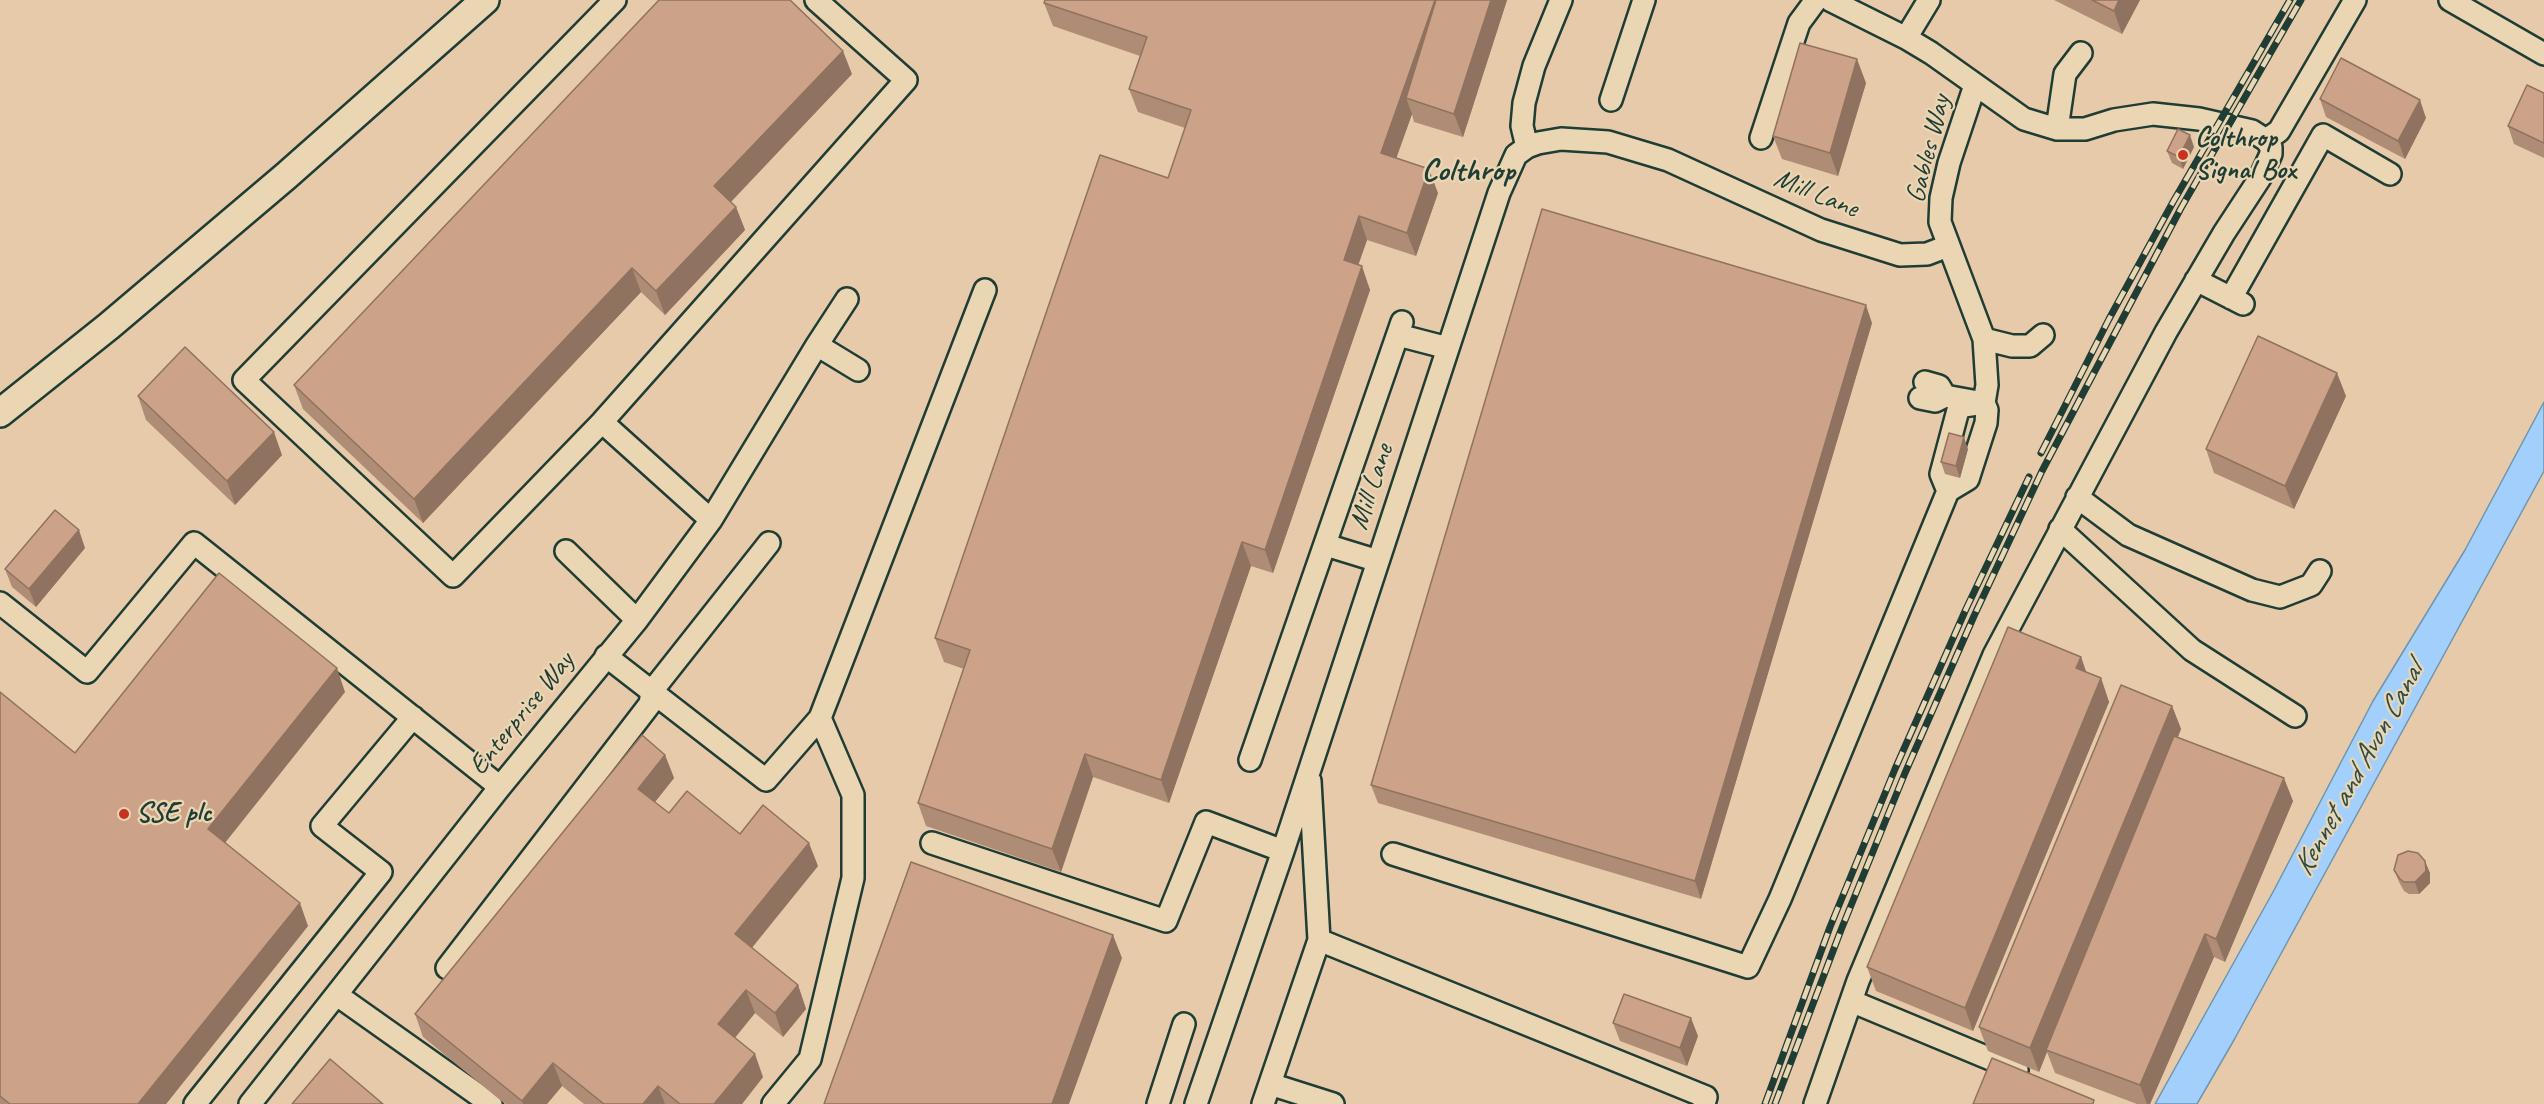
<!DOCTYPE html>
<style>
body{margin:0}
canvas{display:block;background:#e7caaa}
</style>
<canvas width="2544" height="1104"></canvas>
<script>
const g = document.querySelector('canvas').getContext('2d');
g.lineJoin = 'round';
function fill(path, color) { g.fillStyle = color; g.fill(path, 'evenodd'); }
const toPath = rows => new Path2D(rows.map(r => 'M' + r).join(''));
function trace(path, color, width, dash) { g.strokeStyle = color; g.lineWidth = width; g.lineCap = dash ? 'butt' : 'round'; g.setLineDash(dash || []); g.stroke(path); }
function drawText(font, color, halo, rows, align = 'center') {
  g.font = font + ' Caveat,sans-serif'; g.lineWidth = 4.5; g.setLineDash([]); g.textBaseline = 'middle'; g.strokeStyle = halo; g.fillStyle = color; for (const [text, x, y, turn = 0] of rows) {
    g.save(); g.translate(x, y); g.rotate((+turn || 0) * Math.PI / 180); g.textAlign = isNaN(turn) ? turn : align; if (halo) g.strokeText(text, 0, 0); g.fillText(text, 0, 0); g.restore();
  }
}
const water = toPath([
 [2544,402,2544,471,2234,1040,2197,1104,2155,1104,2273,892,2373,701,2465,550,2544,402]
]);
fill(water, '#a3cffd');
trace(water, '#6e95ad', 1.5);
const minor = toPath([
 [615,0,244,380,453,576,602,422,906,80,816,0],
 [1830,0,1906,38],
 [2450,0,2544,54],
 [1611,100,1644,0],
 [2057,129,2065,74,2081,53],
 [1761,138,1799,23,1816,0],
 [2266,140,2279,131,2355,0],
 [1527,147,1522,126,1524,103,1534,66,1561,0],
 [2196,280,2243,304],
 [2231,298,2323,135,2390,174],
 [1398,335,1448,348],
 [1984,339,2012,346,2030,346,2043,335],
 [817,345,858,370],
 [1925,382,1939,386,1945,396],
 [1920,398,1935,401,1945,396,1978,402],
 [602,422,711,520],
 [1948,491,1941,474,1958,410,1964,406,1984,403],
 [2077,497,2128,535,2252,590,2280,597,2311,585,2320,571],
 [2060,529,2192,650,2295,716],
 [1326,545,1378,561],
 [566,551,637,620],
 [0,603,87,672,194,543,500,787],
 [606,656,766,780,820,718,853,795,853,878,810,1059,773,1104],
 [820,718,985,290],
 [1250,760,1402,322],
 [1310,781,1319,940,1706,1097,1704,1104],
 [932,843,1166,921,1206,822,1283,851],
 [1393,854,1748,967,1780,899,1948,491,1968,479,1986,423,1987,410,1984,403,1987,385,1984,339,1940,222,1941,198,1949,163,1975,85],
 [447,968,650,704,652,691,769,543],
 [337,995,491,1104],
 [1851,1001,2017,1070],
 [1270,1084,1333,1104],
 [195,1104,381,872,322,826,413,717],
 [250,1104,500,787,637,620,711,520,817,345,847,299],
 [1158,1104,1184,1024],
 [1196,1104,1283,851,1499,193,1516,155,1527,147,1538,143,1561,139,1608,142,1668,160,1821,230,1900,255,1927,254,1948,246],
 [1263,1104,1319,940],
 [1815,1104,1858,981,1994,655,2166,332,2224,233,2260,178,2271,154,2271,147,2266,140,2252,131,2199,119,2153,114,2114,120,2085,129,2057,129,2024,119,1931,53,1906,38,1929,0]
]);
const major = toPath([
 [0,413,109,326,286,176,485,0]
]);
trace(minor, '#1f3d34', 26);
trace(major, '#1f3d34', 32);
trace(minor, '#ebd6b4', 21);
trace(major, '#ebd6b4', 27);
const rail = toPath([
 [2041,453,2109,319,2173,202,2290,0],
 [1765,1104,1830,927,1895,769,1966,609,2029,477],
 [1775,1104,1841,930,1905,773,1974,616,2042,471,2181,208,2301,0]
]);
trace(rail, '#1f3d34', 7);
trace(rail, '#ebd6b4', 4.5, [14]);
fill(toPath([
 [1045,0,1507,0,1463,137,1414,122,1412,114,1396,158,1438,193,1416,256,1367,240,1358,265,1370,290,1273,573,1251,566,1169,803,1093,777,1061,872,926,826,918,803,964,669,944,662,935,638,1168,178,1185,128,1138,112,1129,89,1140,56,1053,26,1044,3],
 [2054,0,2140,0,2122,34],
 [852,74,731,202,736,207,745,230,665,315,641,292,423,523,303,409,294,385],
 [1866,83,1838,176,1782,159,1773,136],
 [2544,93,2544,158,2514,144,2508,126],
 [2320,99,2426,118,2405,159,2326,117],
 [2194,147,2183,169,2172,163,2167,151],
 [1872,323,1701,899,1378,803,1371,785],
 [138,396,282,455,235,505,146,420],
 [2346,396,2294,509,2214,473,2206,449],
 [1968,449,1960,478,1945,474,1941,462],
 [85,548,36,607,12,587,5,569],
 [2081,657,2086,672,2101,678,2109,702,1973,1031,1876,991,1867,967],
 [0,692,75,753,345,692,225,842,308,926,166,1104,0,1104],
 [2172,706,2181,729,2178,737,2293,801,2225,962,2214,957,2150,1104,2137,1104,2055,1073,2047,1052,2039,1072,1988,1051,1979,1027],
 [665,755,674,778,655,802,669,813,740,834,818,866,752,948,798,985,806,1009,783,1037,755,1013,735,1038,763,1077,742,1104,584,1104,562,1086,547,1104,505,1104,423,1037,415,1014],
 [2394,870,2430,873,2430,883,2419,894,2409,894,2404,891,2399,882],
 [1613,1023,1698,1036,1687,1066,1620,1041]
]), '#af8c75');
fill(toPath([
 [1435,0,1452,0,1406,98,1412,114,1390,176,1381,153],
 [1491,0,1507,0,1463,137,1454,114],
 [2119,0,2140,0,2122,34,2114,11],
 [843,51,852,74,723,210,714,186],
 [1857,59,1866,83,1838,176,1830,153],
 [2420,100,2426,118,2405,159,2398,141],
 [2190,135,2194,147,2183,169,2179,157],
 [1429,169,1438,193,1416,256,1407,233],
 [736,207,745,230,665,315,656,291],
 [1359,216,1367,240,1352,283,1344,260],
 [1362,266,1370,290,1273,573,1265,550],
 [632,268,641,292,423,523,414,499],
 [1866,305,1872,323,1701,899,1695,881],
 [2337,373,2346,396,2294,509,2285,486],
 [274,432,282,455,235,505,227,481],
 [1964,437,1968,449,1960,478,1956,466],
 [79,530,85,548,36,607,29,589],
 [1242,542,1251,566,1169,803,1161,780],
 [2081,657,2089,680,2076,668],
 [337,668,345,692,217,853,208,829],
 [2101,678,2109,702,1973,1031,1965,1008],
 [2172,706,2181,729,2048,1050,2046,1050,2047,1052,2039,1072,2030,1048],
 [1085,754,1093,777,1061,872,1052,849],
 [665,755,674,778,647,812,638,789],
 [2284,778,2293,801,2225,962,2216,939],
 [809,843,818,866,744,957,735,934],
 [2425,861,2430,873,2430,883,2419,894,2415,882],
 [300,903,308,926,166,1104,138,1104],
 [2205,934,2214,957,2150,1104,2147,1104,2140,1085],
 [1113,935,1122,958,1069,1104,1052,1104],
 [798,985,806,1009,783,1037,775,1013],
 [746,990,755,1013,727,1047,718,1024],
 [1691,1018,1698,1036,1687,1066,1680,1048],
 [755,1054,763,1077,742,1104,714,1104],
 [553,1063,562,1086,547,1104,523,1104,522,1101],
 [658,1086,665,1104,643,1104]
]), '#8f725f');
const building = toPath([
 [659,0,790,0,843,51,714,186,736,207,656,291,632,268,414,499,294,385,659,0],
 [1045,0,1435,0,1381,153,1429,169,1407,233,1359,216,1344,260,1362,266,1265,550,1242,542,1161,780,1085,754,1052,849,918,803,970,650,935,638,1100,155,1168,178,1191,110,1129,89,1147,37,1044,3,1045,0],
 [1436,0,1491,0,1454,114,1406,98,1436,0],
 [2092,0,2119,0,2114,11,2092,0],
 [1800,43,1857,59,1830,153,1773,136,1800,43],
 [2341,58,2420,100,2398,141,2320,99,2341,58],
 [2527,85,2544,93,2544,143,2508,126,2527,85],
 [2178,129,2190,135,2179,157,2167,151,2178,129],
 [1542,209,1866,305,1695,881,1371,785,1542,209],
 [2258,336,2337,373,2285,486,2206,449,2258,336],
 [185,347,274,432,227,481,138,396,185,347],
 [1949,433,1964,437,1956,466,1941,462,1949,433],
 [55,510,79,530,29,589,5,569,55,510],
 [219,573,337,668,208,829,300,903,138,1104,10,1104,0,1096,0,692,75,753,219,573],
 [2008,627,2081,657,2076,668,2101,678,1965,1008,1867,967,2008,627],
 [2121,685,2172,706,2030,1048,1979,1027,2121,685],
 [642,735,665,755,638,789,669,813,687,791,740,834,763,805,809,843,735,934,798,985,775,1013,746,990,718,1024,755,1054,714,1104,680,1104,658,1086,643,1104,604,1104,553,1063,522,1101,415,1014,642,735],
 [2174,736,2284,778,2216,939,2205,934,2140,1085,2046,1050,2174,736],
 [2408,851,2418,853,2425,861,2426,871,2415,882,2404,882,2400,879,2394,870,2398,855,2408,851],
 [911,862,1113,935,1052,1104,824,1104,911,862],
 [1624,994,1691,1018,1680,1048,1613,1023,1624,994],
 [1992,1058,2094,1100,2093,1104,1973,1104,1992,1058],
 [330,1059,383,1104,292,1104,330,1059]
]);
fill(building, '#cca388');
trace(building, '#8f725f', 1.5);
for (const [x, y, r, color] of [
 [2183,155,6,"#c8321e"],
 [124,814,6,"#c8321e"]
]) { const dot = new Path2D(); dot.arc(x, y, r, 0, 2 * Math.PI); g.fillStyle = color; g.fill(dot); trace(dot, '#ebd6b4', 2); }
drawText('bold 28px', '#1f3d34', '#ebd6b4', [
 ["Colthrop",2195,139],
 ["Signal Box",2195,171],
 ["SSE plc",136,814]
], 'left');
drawText('28px', '#1f3d34', '#ebd6b4', [
 ["Gables Way",1929,149,-76],
 ["Mill Lane",1816,194,22],
 ["Mill Lane",1372,487,-72],
 ["Enterprise Way",522,714,-51]
]);
drawText('italic 30px', '#2c4c48', '#ebd6b4', [
 ["Kennet and Avon Canal",2359,770,-61]
]);
drawText('bold 32px', '#1f3d34', '#ebd6b4', [
 ["Colthrop",1468,172]
]);
</script>
